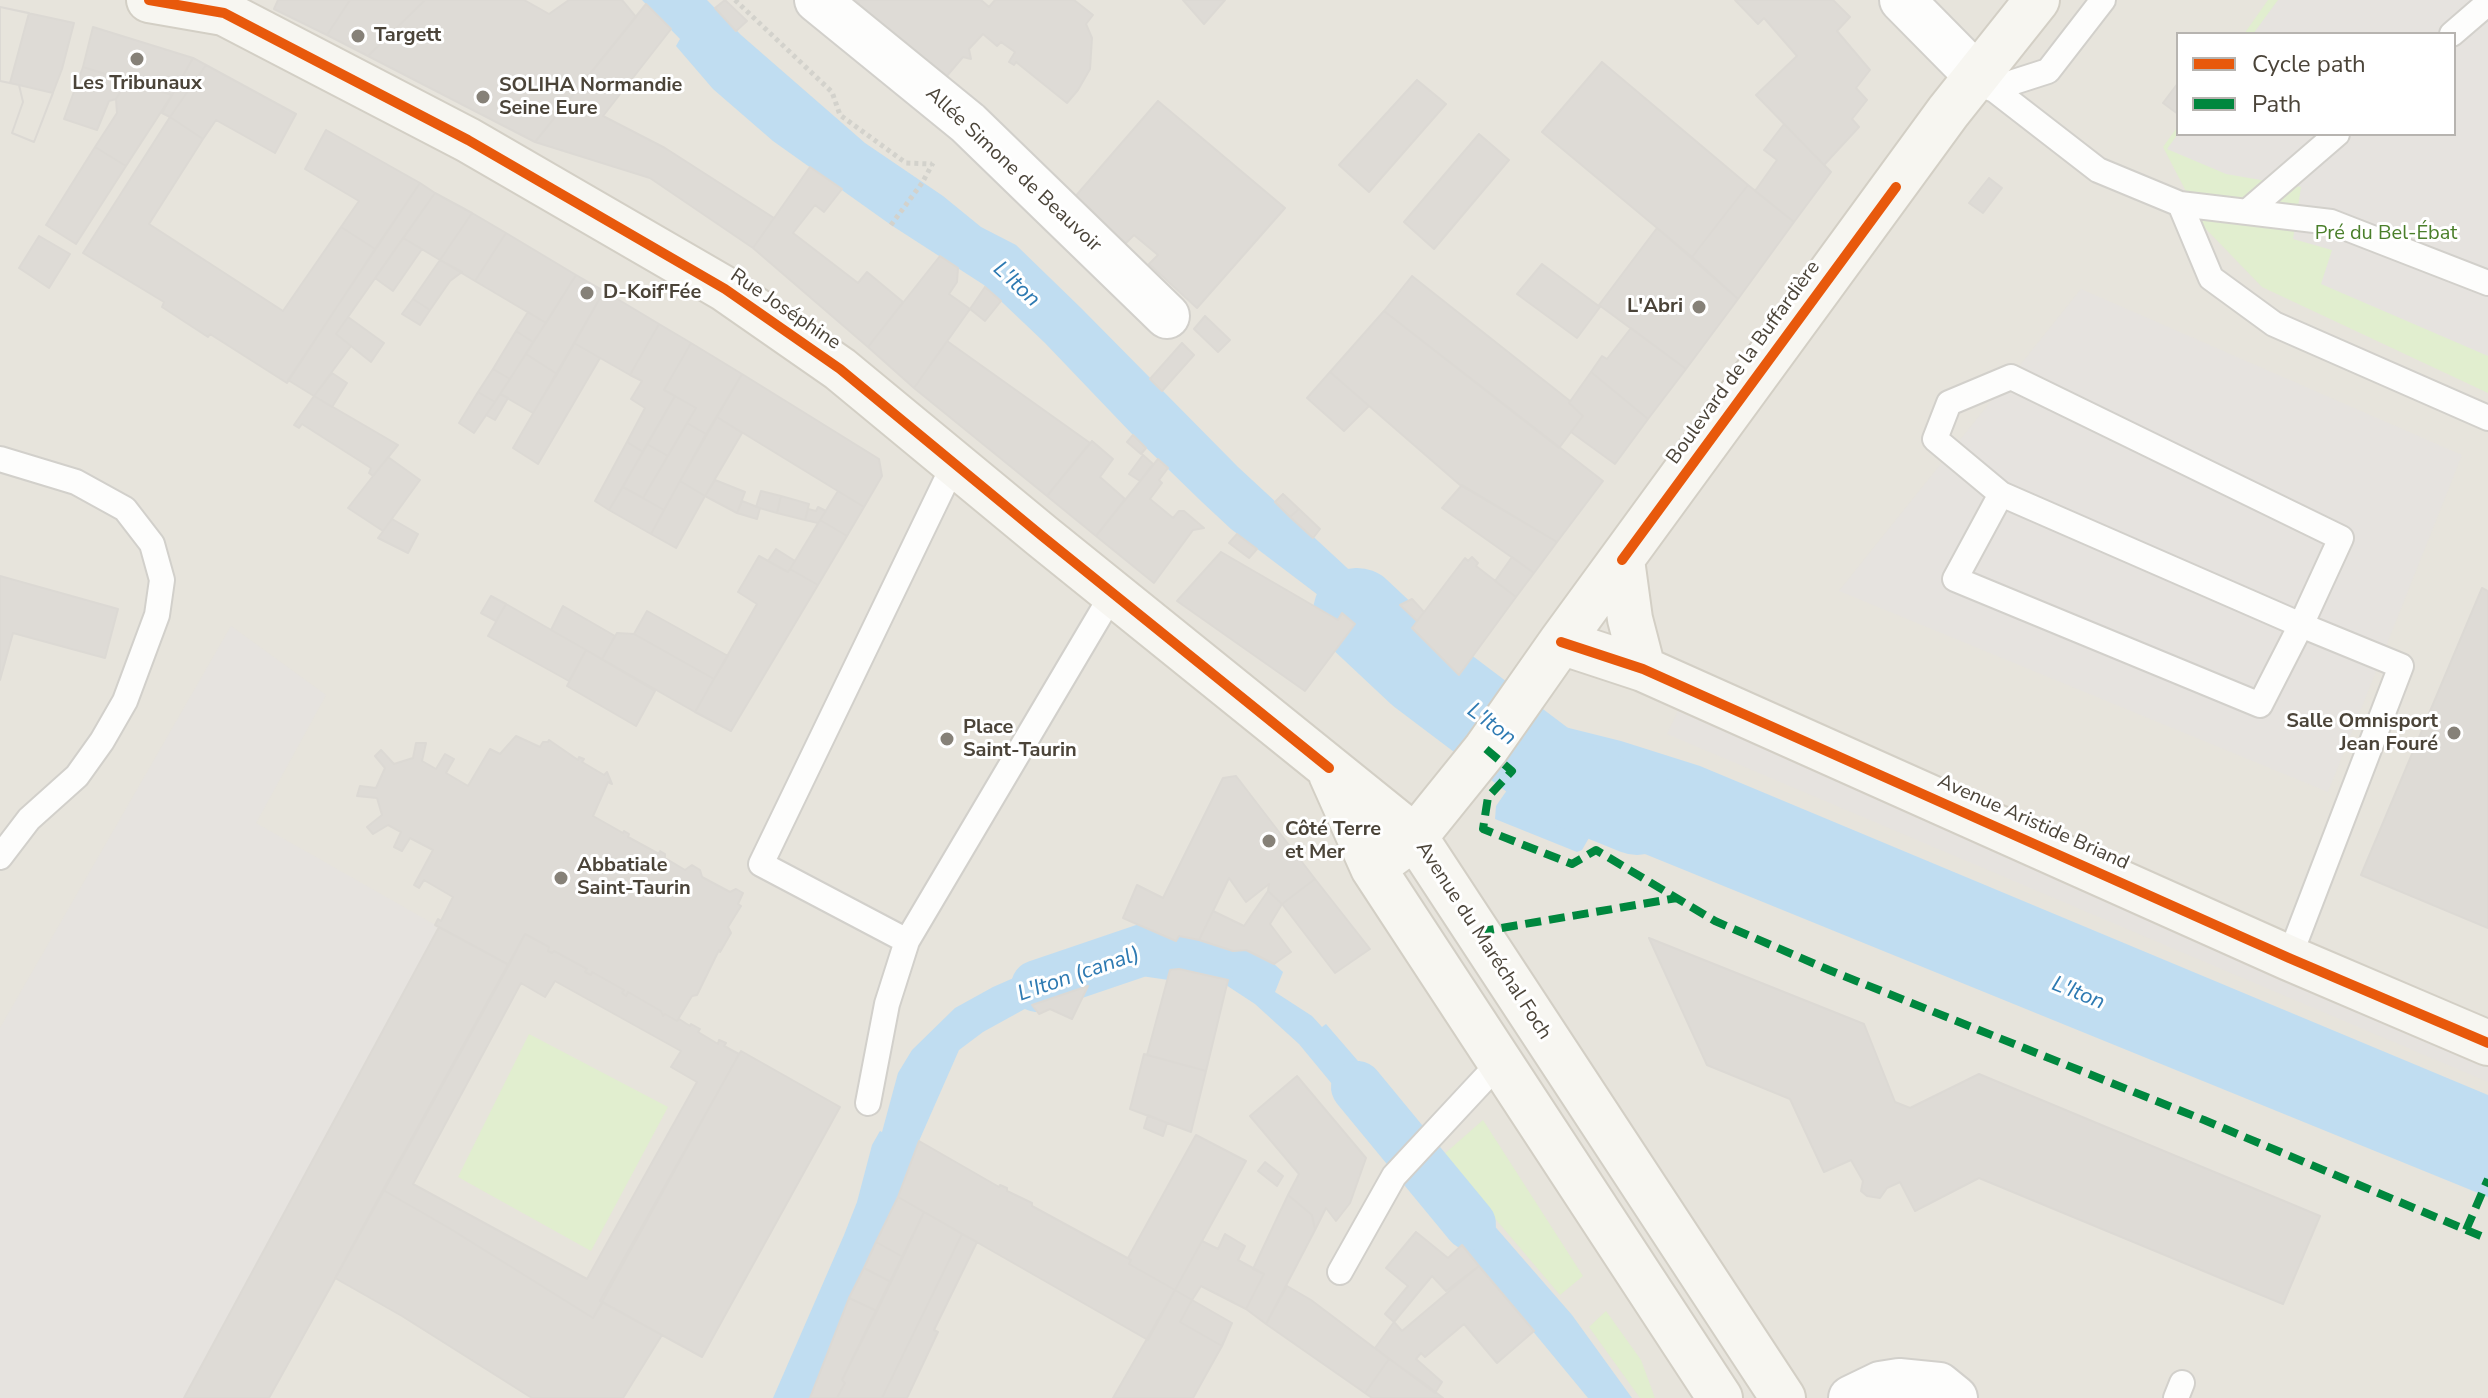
<!DOCTYPE html>
<meta charset="utf-8">
<style>
body{margin:0}
#map{position:relative;width:2488px;height:1398px;overflow:hidden;background:#f4f2ee;font-family:"Nunito Sans",sans-serif}
canvas{display:block}
.legend{position:absolute;left:2176px;top:32px;width:280px;height:104px;box-sizing:border-box;background:#fff;border:2px solid #b7b4b0;margin:0;padding:10px 14px;list-style:none;font-size:24px;color:#4b4439}
.legend li{display:flex;align-items:center;gap:16px;height:40px}
.legend b{width:40px;border:2px solid #b7b4b0}
</style>
<div id="map">
<canvas width="2488" height="1398"></canvas>
<ul class="legend">
<li><b style="height:10px;background:#e8590c"></b>Cycle path</li>
<li><b style="height:10px;background:#00873e"></b>Path</li>
</ul>
</div>
<script>
const g = document.querySelector('canvas').getContext('2d');
g.lineJoin = 'round';
function fill(path, color) { g.fillStyle = color; g.fill(path, 'evenodd'); }
const toPath = rows => new Path2D(rows.map(r => 'M' + r).join(''));
function trace(path, color, width, dash) { g.strokeStyle = color; g.lineWidth = width; g.lineCap = dash ? 'butt' : 'round'; g.setLineDash(dash || []); g.stroke(path); }
function drawText(font, color, halo, rows, align = 'center') {
  g.font = font + ' "Nunito Sans",sans-serif'; g.lineWidth = 6; g.setLineDash([]); g.textBaseline = 'middle'; g.strokeStyle = halo; g.fillStyle = color; for (const [text, x, y, turn = 0] of rows) {
    g.save(); g.translate(x, y); g.rotate((+turn || 0) * Math.PI / 180); g.textAlign = isNaN(turn) ? turn : align; if (halo) g.strokeText(text, 0, 0); g.fillText(text, 0, 0); g.restore();
  }
}
fill(toPath([
 [0,0,2488,0,2488,1398,0,1398],
 [2178,34,2454,34,2454,134,2178,134]
]), '#e7e4dc');
fill(toPath([
 [2268,0,2488,0,2488,393,2262,287,2205,228,2163,147,2178,126,2178,134,2454,134,2454,34,2244,34],
 [529,1034,668,1107,591,1251,458,1177],
 [1483,1120,1583,1276,1560,1295,1442,1156],
 [1606,1311,1641,1360,1655,1398,1640,1398,1589,1327]
]), '#e1eecf');
fill(toPath([
 [2278,0,2488,0,2488,356,2321,284,2332,250,2293,239,2301,187,2226,174,2167,149,2178,134,2454,134,2454,34,2253,34],
 [2081,289,2462,455,2328,792,1839,591],
 [231,626,326,695,256,823,439,927,184,1398,0,1398,0,1028],
 [1678,711,2488,1058,2488,1082,1667,734]
]), '#e6e3df');
fill(toPath([
 [642,0,707,0,741,35,865,143,943,196,981,227,1016,245,1081,308,1238,467,1412,628,1459,675,1434,708,1355,623,1231,529,1202,502,1133,435,1045,343,984,285,891,225,773,141,713,89,676,46,680,39],
 [1553,724,1621,741,1700,766,2488,1095,2488,1197,1640,852,1594,829,1582,850,1577,852,1495,819,1496,806],
 [1148,929,1176,941,1179,936,1246,950,1274,964,1283,972,1275,992,1312,1016,1322,1027,1326,1024,1415,1127,1389,1153,1299,1044,1255,1004,1226,985,1227,980,1179,969,1138,975],
 [1110,943,1100,984,1071,990,1032,1005,983,1032,959,1050,919,1141,898,1197,849,1298,810,1398,773,1398,844,1235,857,1202,872,1145,880,1131,882,1132,898,1073,912,1050,955,1008,993,987,1066,955],
 [1437,1160,1572,1315,1632,1398,1588,1398,1479,1266,1413,1183]
]), '#c0ddf1');
trace(toPath([
 [1037,986,1143,950,1212,960],
 [1357,1087,1470,1224]
]), '#c0ddf1', 52);
trace(toPath([
 [1357,612,1421,672,1568,783,1637,811]
]), '#c0ddf1', 88);
const building = toPath([
 [278,0,350,0,327,35,274,9,278,0],
 [350,0,425,0,368,56,327,35,350,0],
 [425,0,524,0,549,14,569,0,622,0,636,17,535,142,368,56,425,0],
 [725,0,747,21,736,31,715,8,725,0],
 [856,0,981,0,989,7,995,0,1074,0,1093,15,1086,24,1092,38,1090,69,1078,90,1067,103,1016,62,1014,65,1009,62,1015,52,1001,42,997,46,983,34,969,49,971,59,963,57,946,77,929,63,924,69,877,19,872,25,854,8,859,3,856,0],
 [1183,0,1225,0,1204,24,1183,0],
 [1735,0,1833,0,1850,17,1837,31,1870,70,1856,88,1867,100,1852,119,1859,127,1824,165,1756,95,1797,56,1764,18,1758,24,1735,0],
 [646,4,671,29,603,116,665,148,774,218,753,248,650,178,535,142,646,4],
 [0,7,74,23,62,69,34,142,12,133,23,102,19,85,0,81,0,7],
 [0,7,29,13,10,83,0,81,0,7],
 [93,27,193,58,172,95,83,67,93,27],
 [193,58,206,65,170,117,162,113,193,58],
 [1602,62,1748,185,1692,257,1542,132,1602,62],
 [206,65,296,114,275,153,216,120,203,139,170,117,206,65],
 [83,67,127,81,116,99,109,101,97,130,64,119,83,67],
 [1417,80,1446,104,1369,192,1339,165,1417,80],
 [127,81,172,95,126,166,95,147,117,113,116,99,127,81],
 [2178,83,2178,114,2163,103,2178,83],
 [19,85,53,93,34,142,12,133,23,102,19,85],
 [1158,101,1285,208,1197,308,1149,264,1158,255,1134,235,1125,244,1074,198,1158,101],
 [170,117,203,139,149,224,283,311,341,227,375,249,287,383,210,334,208,337,162,307,164,302,83,253,170,117],
 [1784,124,1831,172,1794,222,1755,191,1777,160,1764,150,1784,124],
 [326,130,420,183,375,249,341,227,359,201,305,169,326,130],
 [1479,134,1509,160,1434,249,1404,222,1479,134],
 [95,147,126,166,76,244,46,225,95,147],
 [810,167,842,189,824,212,815,205,793,233,858,283,867,272,903,302,868,347,753,248,810,167],
 [1989,178,2002,188,1983,213,1969,203,1989,178],
 [420,183,435,193,336,334,351,346,314,396,288,380,420,183],
 [1748,185,1794,222,1738,299,1692,257,1748,185],
 [435,193,472,213,440,260,403,238,435,193],
 [472,213,506,233,475,281,440,260,472,213],
 [1657,228,1738,299,1686,369,1599,305,1657,228],
 [506,233,576,275,546,323,475,281,506,233],
 [39,236,70,254,49,288,19,268,39,236],
 [403,238,422,249,393,291,375,278,403,238],
 [940,256,958,268,957,282,949,294,970,309,914,388,868,347,940,256],
 [440,260,462,272,450,281,430,310,413,299,440,260],
 [1542,264,1600,307,1577,338,1517,294,1542,264],
 [576,275,604,291,557,374,526,354,576,275],
 [1412,276,1570,401,1569,403,1583,416,1559,448,1384,311,1412,276],
 [985,287,1001,301,985,321,970,309,985,287],
 [604,291,659,324,630,375,574,343,604,291],
 [413,299,430,310,420,325,402,314,413,299],
 [1384,311,1603,481,1557,542,1460,485,1330,372,1384,311],
 [528,312,546,323,533,342,516,331,528,312],
 [1205,316,1230,340,1218,352,1194,329,1205,316],
 [348,317,384,343,371,362,336,334,348,317],
 [659,324,691,343,664,390,675,396,643,452,627,442,645,408,631,399,642,381,630,375,659,324],
 [1631,328,1686,369,1648,419,1591,372,1602,356,1607,359,1631,328],
 [516,331,533,342,510,379,493,369,516,331],
 [947,341,1090,443,1047,496,914,388,947,341],
 [574,343,600,358,538,464,513,448,574,343],
 [691,343,742,374,706,434,687,423,696,408,664,390,691,343],
 [1182,343,1194,355,1162,391,1150,379,1182,343],
 [526,354,557,374,533,413,500,394,526,354],
 [493,369,510,379,495,402,478,392,493,369],
 [1330,372,1369,406,1344,431,1307,398,1330,372],
 [1591,372,1648,419,1615,464,1571,432,1583,416,1569,403,1591,372],
 [332,373,347,383,332,407,314,396,332,373],
 [742,374,879,459,882,476,864,507,717,417,742,374],
 [478,392,495,402,474,433,459,423,478,392],
 [500,394,508,398,495,420,486,415,500,394],
 [314,396,398,445,373,476,369,473,371,468,302,424,299,428,294,425,314,396],
 [675,396,696,408,668,456,647,444,675,396],
 [717,417,742,433,705,496,680,481,717,417],
 [687,423,706,434,664,510,643,498,687,423],
 [1133,435,1146,448,1141,454,1127,442,1133,435],
 [1092,441,1113,459,1100,477,1125,499,1096,536,1047,496,1092,441],
 [627,442,643,452,609,510,595,501,627,442],
 [647,444,668,456,643,498,623,487,647,444],
 [1143,455,1153,464,1140,481,1129,474,1143,455],
 [388,457,420,480,383,531,348,508,388,457],
 [1158,459,1168,468,1159,480,1162,483,1150,499,1173,518,1179,511,1184,511,1204,528,1193,530,1154,583,1096,536,1158,459],
 [715,480,745,492,737,513,705,496,715,480],
 [680,481,705,496,676,548,651,534,680,481],
 [1462,485,1557,542,1534,573,1442,508,1462,485],
 [623,487,664,510,651,534,609,510,623,487],
 [761,491,781,496,777,513,756,507,761,491],
 [838,491,864,507,847,536,820,520,838,491],
 [1283,494,1299,509,1290,517,1275,502,1283,494],
 [781,496,809,504,805,520,777,513,781,496],
 [742,501,760,508,757,519,737,513,742,501],
 [818,507,826,511,818,523,805,520,808,509,816,511,818,507],
 [1299,509,1320,529,1313,538,1290,517,1299,509],
 [392,519,418,534,408,553,378,538,392,519],
 [820,520,847,536,818,585,790,569,820,520],
 [1237,534,1257,549,1249,558,1229,543,1237,534],
 [776,549,795,561,788,572,768,561,776,549],
 [1221,552,1338,620,1342,613,1355,624,1305,691,1177,601,1221,552],
 [759,556,788,572,790,569,818,585,731,731,695,712,757,604,738,592,759,556],
 [1472,557,1478,563,1476,566,1516,597,1459,675,1412,628,1465,558,1468,561,1472,557],
 [1512,557,1534,573,1516,597,1495,581,1512,557],
 [0,576,118,609,105,658,13,633,0,680,0,576],
 [2482,588,2488,591,2488,928,2361,875,2482,588],
 [491,596,506,604,496,621,481,613,491,596],
 [1412,599,1424,612,1417,621,1400,605,1412,599],
 [506,604,586,650,569,681,488,636,506,604],
 [563,606,615,636,602,659,551,630,563,606],
 [647,611,728,656,714,679,634,634,647,611],
 [617,633,634,634,714,679,695,712,602,659,617,633],
 [586,650,655,691,636,726,567,686,586,650],
 [516,736,540,747,543,742,548,742,549,740,578,760,579,757,584,759,582,762,604,775,607,772,612,784,608,782,593,816,623,833,624,831,629,834,628,837,659,854,660,851,665,854,665,858,685,870,692,865,700,870,702,877,730,892,736,889,743,893,738,904,741,906,728,927,731,933,720,952,719,950,697,995,692,996,677,1021,665,1014,663,1016,661,1011,628,992,626,996,622,993,624,990,592,972,591,975,585,972,587,969,554,951,552,953,548,951,549,947,525,934,509,965,435,925,438,919,441,921,453,897,424,880,419,888,414,885,433,850,410,838,402,851,394,847,401,832,388,825,373,834,367,827,382,815,377,798,357,796,360,786,376,788,385,768,375,756,381,750,394,764,413,758,416,743,426,743,422,761,436,769,445,754,454,759,446,773,468,786,490,749,500,754,516,736],
 [1236,776,1315,879,1282,904,1268,891,1269,884,1246,902,1229,878,1199,940,1179,936,1176,941,1123,918,1137,885,1163,898,1223,778,1236,776],
 [1315,879,1370,949,1335,973,1282,904,1315,879],
 [1268,891,1282,904,1270,924,1291,952,1274,964,1246,950,1233,951,1199,940,1213,911,1244,926,1268,891],
 [439,927,509,965,269,1398,184,1398,439,927],
 [525,934,549,947,548,951,552,953,554,951,587,969,585,972,591,975,592,972,624,990,622,993,626,996,628,992,661,1011,663,1016,665,1014,677,1021,679,1019,690,1026,691,1024,700,1029,698,1032,718,1044,719,1040,726,1043,724,1046,739,1054,593,1318,449,1228,383,1190,525,934],
 [555,981,681,1051,671,1067,697,1082,587,1279,413,1184,521,983,545,997,555,981],
 [1649,938,1864,1024,1895,1102,1910,1108,1979,1074,2320,1216,2283,1304,1979,1178,1915,1211,1900,1182,1887,1188,1880,1198,1867,1196,1861,1191,1863,1181,1851,1160,1824,1172,1790,1099,1707,1065,1649,938],
 [1179,969,1228,980,1206,1071,1147,1055,1170,970,1179,969],
 [1088,986,1072,1019,1050,1009,1039,1014,1032,1005,1088,986],
 [741,1051,840,1107,702,1357,600,1301,741,1051],
 [1144,1054,1206,1071,1191,1132,1130,1109,1144,1054],
 [1297,1076,1366,1158,1350,1203,1336,1221,1326,1208,1315,1230,1312,1215,1288,1195,1299,1174,1250,1116,1297,1076],
 [1148,1115,1167,1123,1163,1136,1144,1128,1148,1115],
 [1196,1135,1246,1161,1175,1290,1129,1264,1131,1260,1128,1258,1196,1135],
 [919,1141,999,1187,1000,1185,1007,1188,1007,1191,1032,1203,1032,1206,1131,1260,1129,1264,1175,1290,1148,1340,898,1197,919,1141],
 [1265,1162,1283,1176,1277,1186,1258,1171,1265,1162],
 [383,1190,449,1228,593,1318,603,1302,662,1335,623,1398,532,1398,402,1316,335,1278,383,1190],
 [1288,1195,1312,1215,1315,1230,1266,1324,1246,1309,1264,1274,1253,1269,1288,1195],
 [898,1197,924,1212,903,1257,876,1242,898,1197],
 [924,1212,962,1234,882,1398,837,1398,845,1383,842,1380,924,1212],
 [1416,1232,1448,1258,1462,1245,1479,1266,1446,1291,1432,1276,1394,1322,1385,1314,1408,1286,1386,1268,1416,1232],
 [962,1234,977,1242,934,1330,938,1332,907,1398,882,1398,962,1234],
 [1225,1234,1245,1246,1238,1260,1264,1274,1246,1309,1201,1286,1192,1300,1175,1290,1202,1241,1218,1249,1225,1234],
 [876,1242,903,1257,891,1282,864,1268,876,1242],
 [1479,1266,1534,1331,1497,1363,1464,1324,1425,1357,1421,1353,1416,1359,1442,1382,1435,1393,1375,1348,1394,1322,1402,1331,1479,1266],
 [864,1268,891,1282,877,1311,849,1298,864,1268],
 [1287,1286,1311,1300,1389,1359,1365,1393,1266,1324,1287,1286],
 [1175,1290,1192,1300,1180,1322,1222,1346,1193,1398,1113,1398,1175,1290],
 [849,1298,877,1311,842,1380,845,1383,837,1398,810,1398,849,1298],
 [1192,1300,1232,1323,1222,1346,1180,1322,1192,1300],
 [1389,1359,1424,1383,1443,1398,1372,1398,1365,1393,1389,1359]
]);
fill(building, '#dedbd6');
trace(building, '#dcd9d4', 2);
const lane = toPath([
 [2452,34,2488,3],
 [1978,77,2098,170,2180,204,2331,222,2488,283],
 [1992,89,2048,71,2103,0],
 [2180,204,2211,278,2274,324,2488,418],
 [2249,210,2337,134],
 [0,459,76,482,125,509,152,544,162,580,157,615,125,701,102,741,77,776,29,819,0,857],
 [954,464,761,864,907,941,1113,593],
 [2001,494,1935,439,1949,403,2011,377,2341,538,2301,625,2260,705,1955,579,2001,494,2301,625,2401,666,2289,958],
 [868,1103,887,1004,907,941],
 [1340,1272,1394,1176,1501,1061],
 [2176,1398,2182,1383]
]);
const street = toPath([
 [817,0,968,123,1167,316],
 [1902,0,1978,77],
 [1851,1398,1880,1384,1899,1381,1939,1385,1955,1398]
]);
const secondary = toPath([
 [149,0,224,13,468,140,725,289,840,369,1042,536,1415,837,1783,1398],
 [1622,560,1630,619,1643,669],
 [1561,642,1643,669,2289,958,2488,1043],
 [1331,774,1373,868,1720,1398],
 [1373,868,1415,837,1486,749,1561,642,1948,112,2037,0]
]);
trace(lane, '#d2d0cb', 28);
trace(street, '#d2d0cb', 48);
trace(secondary, '#d3cfc5', 48);
trace(toPath([
 [735,0,832,92,840,115,906,163,932,164],
 [891,225,922,183,933,163]
]), '#d3d2cc', 5, [4, 4]);
trace(lane, '#fdfdfc', 24);
trace(street, '#fdfdfc', 44);
trace(secondary, '#f7f6f1', 44);
trace(toPath([
 [1486,749,1512,771,1488,797,1483,829,1572,864,1596,850,1715,921,1829,970,2204,1120,2488,1239],
 [1478,932,1677,898],
 [2466,1230,2488,1179]
]), '#00873e', 8, [16, 8]);
trace(toPath([
 [149,0,224,13,468,140,725,289,840,369,1042,536,1329,768],
 [1622,560,1896,187],
 [1561,642,1643,669,2289,958,2488,1043]
]), '#e8590c', 10);
for (const [x, y, r, color] of [
 [358,36,8,"#868178"],
 [137,59,8,"#868178"],
 [483,97,8,"#868178"],
 [587,293,8,"#868178"],
 [1699,307,8,"#868178"],
 [2454,733,8,"#868178"],
 [947,739,8,"#868178"],
 [1269,841,8,"#868178"],
 [561,878,8,"#868178"]
]) { const dot = new Path2D(); dot.arc(x, y, r, 0, 2 * Math.PI); g.fillStyle = color; g.fill(dot); trace(dot, '#fff', 3); }
drawText('bold 20px', '#4b4439', '#fff', [
 ["Targett",374,36],
 ["Les Tribunaux",137,84,"center"],
 ["SOLIHA Normandie",499,86],
 ["Seine Eure",499,109],
 ["D-Koif'Fée",603,293],
 ["L'Abri",1683,307,"right"],
 ["Salle Omnisport",2438,722,"right"],
 ["Jean Fouré",2438,745,"right"],
 ["Place",963,728],
 ["Saint-Taurin",963,751],
 ["Côté Terre",1285,830],
 ["et Mer",1285,853],
 ["Abbatiale",577,866],
 ["Saint-Taurin",577,889]
], 'left');
drawText('20px', '#4b4439', '#fff', [
 ["Allée Simone de Beauvoir",1013,170,43],
 ["Rue Joséphine",785,310,34],
 ["Boulevard de la Buffardière",1744,363,-54],
 ["Avenue Aristide Briand",2033,823,24],
 ["Avenue du Maréchal Foch",1483,941,57]
]);
drawText('20px', '#4a7f2a', '#fff', [
 ["Pré du Bel-Ébat",2386,234]
]);
drawText('italic 22px', '#2e7ab2', '#fff', [
 ["L'Iton",1016,285,43],
 ["L'Iton",1491,725,37],
 ["L'Iton (canal)",1079,975,-19],
 ["L'Iton",2078,994,22]
]);
</script>
